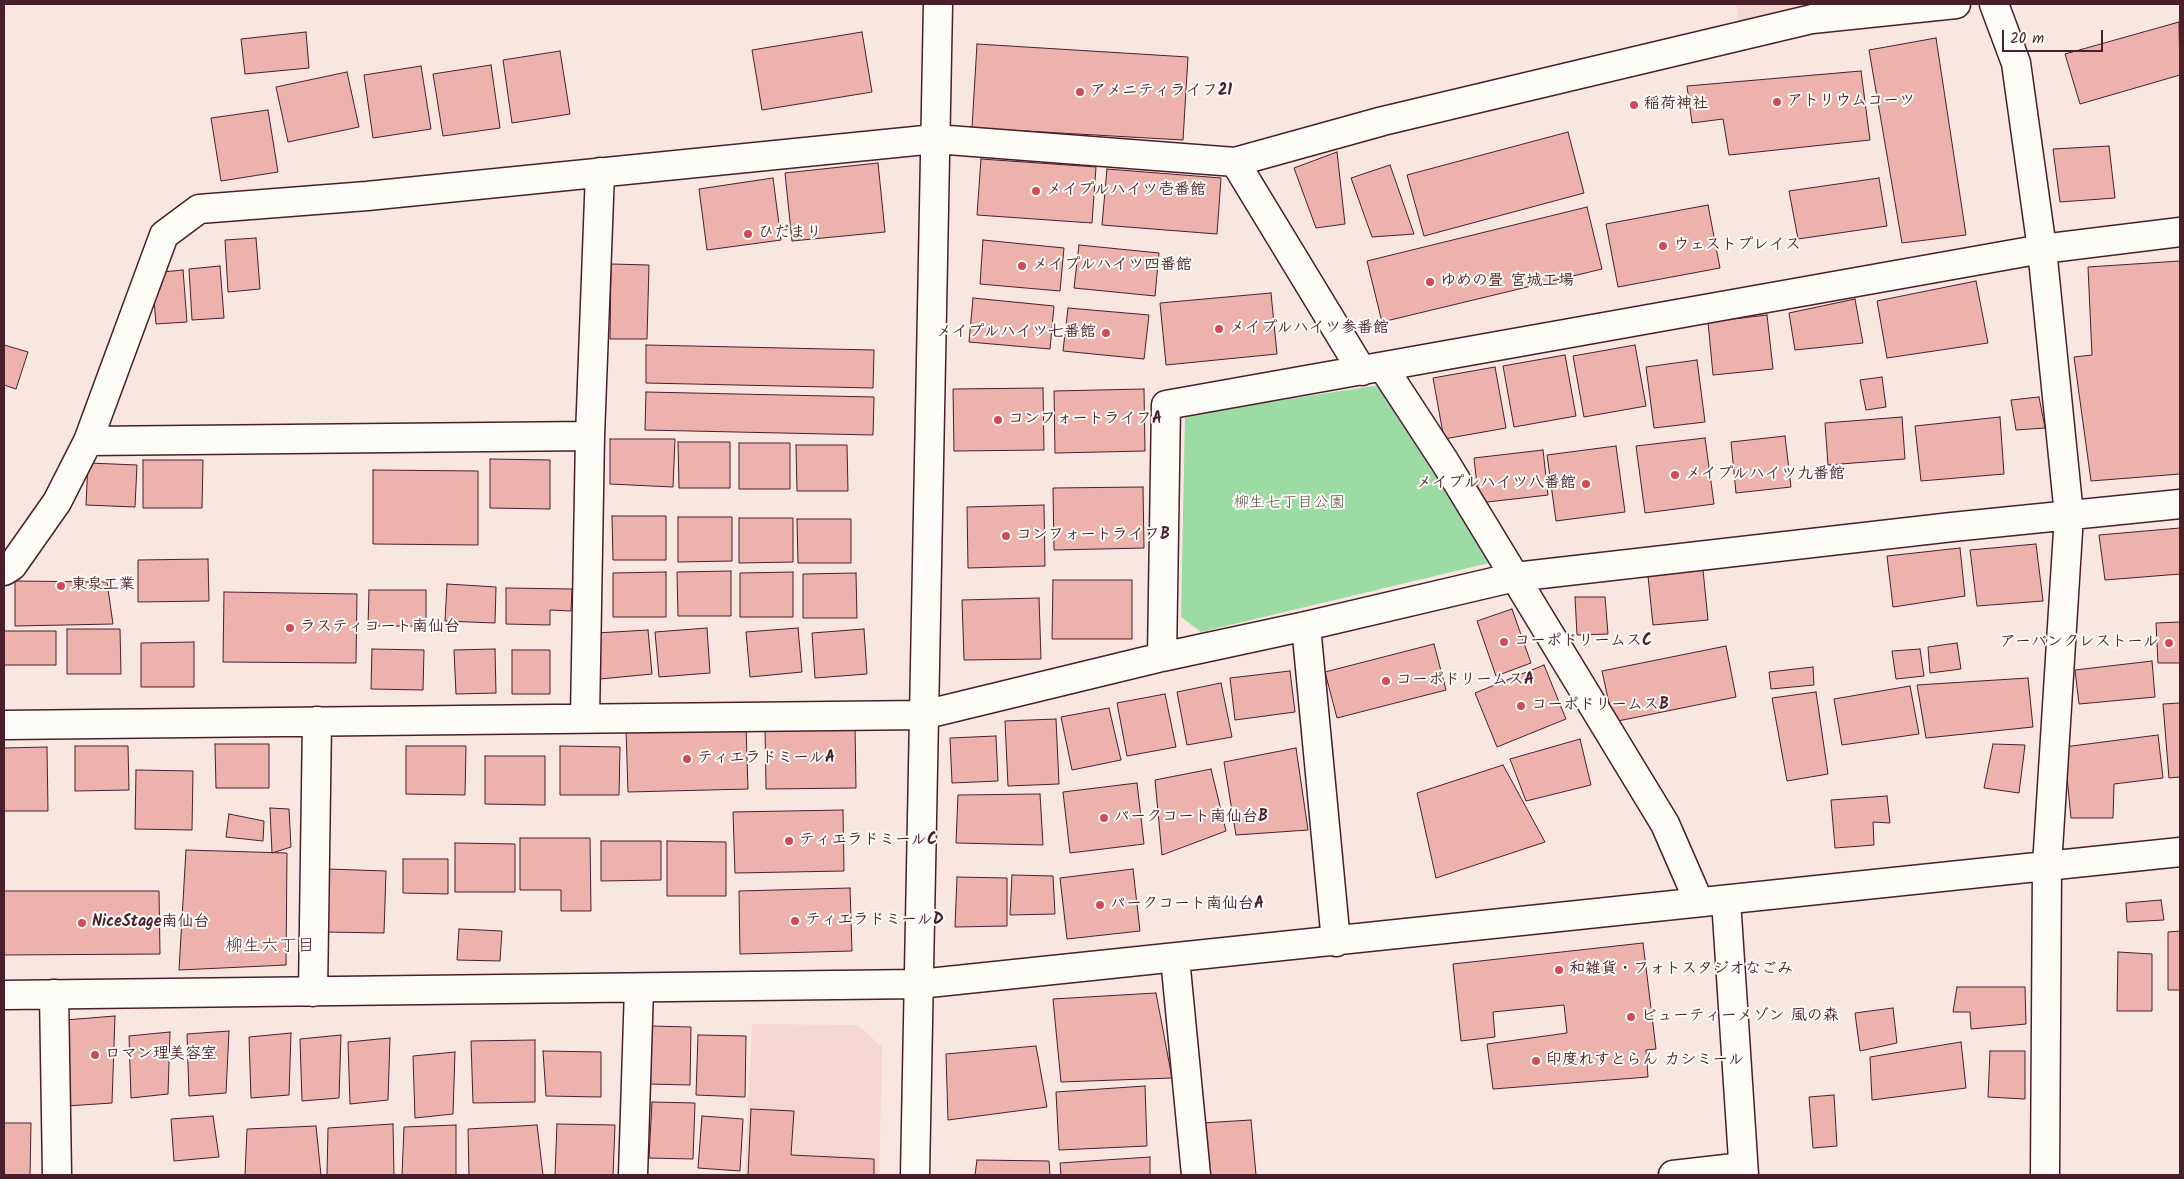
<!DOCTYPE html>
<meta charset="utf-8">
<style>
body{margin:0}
#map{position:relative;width:2184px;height:1179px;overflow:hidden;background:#f8e6e0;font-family:Kalam,sans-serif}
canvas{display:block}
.frame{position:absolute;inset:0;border:5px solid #4a1f2b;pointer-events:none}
.scale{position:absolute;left:2002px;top:30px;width:101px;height:22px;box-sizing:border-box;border:2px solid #4a1f2b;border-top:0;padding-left:6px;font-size:15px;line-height:18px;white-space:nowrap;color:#4a1f2b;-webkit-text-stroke:4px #fdfcf7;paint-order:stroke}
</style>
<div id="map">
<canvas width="2184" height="1179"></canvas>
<div class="frame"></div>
<div class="scale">20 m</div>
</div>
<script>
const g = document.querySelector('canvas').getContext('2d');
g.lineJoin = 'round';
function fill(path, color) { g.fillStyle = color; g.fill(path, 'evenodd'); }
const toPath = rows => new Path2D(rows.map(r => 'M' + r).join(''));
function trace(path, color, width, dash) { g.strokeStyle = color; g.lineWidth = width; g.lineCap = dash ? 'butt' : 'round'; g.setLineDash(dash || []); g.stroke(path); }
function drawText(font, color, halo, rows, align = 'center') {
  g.font = font + ' Kalam,"Klee One",sans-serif'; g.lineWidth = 4; g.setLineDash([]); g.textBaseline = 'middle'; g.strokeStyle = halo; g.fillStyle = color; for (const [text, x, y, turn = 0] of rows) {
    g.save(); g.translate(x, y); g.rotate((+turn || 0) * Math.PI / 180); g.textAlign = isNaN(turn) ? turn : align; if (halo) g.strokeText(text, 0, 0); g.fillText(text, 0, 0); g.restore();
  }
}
fill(toPath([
 [1736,4,1869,4,1739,23],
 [752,1024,858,1025,882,1047,879,1175,745,1175]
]), '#f5d6d0');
fill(toPath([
 [1380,385,1489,563,1201,632,1181,617,1185,415]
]), '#9cdba4');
const building = toPath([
 [2179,22,2180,75,2080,104,2065,54,2179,22],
 [306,32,309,68,245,74,241,39,306,32],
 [862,32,872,92,762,110,752,50,862,32],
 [1936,38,1966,235,1902,243,1869,50,1936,38],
 [977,44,1188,57,1183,140,972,128,977,44],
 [560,51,570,114,512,123,503,60,560,51],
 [491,65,500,128,443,136,433,74,491,65],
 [421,66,431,129,373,138,364,75,421,66],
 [1861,71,1870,140,1729,155,1723,119,1692,123,1687,86,1861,71],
 [347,72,359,127,288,142,276,87,347,72],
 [268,110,278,172,221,181,211,118,268,110],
 [1568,132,1584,193,1424,236,1407,175,1568,132],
 [2109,146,2115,198,2060,202,2053,149,2109,146],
 [1337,152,1345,224,1316,228,1294,168,1337,152],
 [981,159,1096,167,1092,223,977,215,981,159],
 [878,163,885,232,792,241,785,173,878,163],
 [1390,165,1414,234,1372,237,1351,178,1390,165],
 [1107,169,1221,178,1217,234,1102,225,1107,169],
 [773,178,781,240,707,250,699,189,773,178],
 [1879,178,1887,226,1798,239,1789,191,1879,178],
 [1708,205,1720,268,1618,287,1606,224,1708,205],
 [1587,207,1602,269,1382,322,1367,261,1587,207],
 [256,238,260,289,228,292,225,240,256,238],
 [983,240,1064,248,1060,291,980,284,983,240],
 [1079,245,1159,253,1155,296,1074,288,1079,245],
 [2180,261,2180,474,2091,481,2074,357,2092,355,2088,267,2180,261],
 [611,264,649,265,647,339,610,339,611,264],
 [220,266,224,318,192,320,189,269,220,266],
 [183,270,187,322,156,324,152,273,183,270],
 [1976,281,1988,343,1887,358,1877,301,1976,281],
 [1271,293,1277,354,1166,365,1160,303,1271,293],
 [973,298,1054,306,1050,349,969,342,973,298],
 [1855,299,1863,343,1795,350,1789,313,1855,299],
 [1068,308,1149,315,1144,359,1063,351,1068,308],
 [1767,315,1773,369,1713,375,1708,322,1767,315],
 [4,345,28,352,16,389,4,385,4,345],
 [646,345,874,350,873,388,646,383,646,345],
 [1635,345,1646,406,1584,417,1573,356,1635,345],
 [1565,355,1576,416,1514,427,1503,366,1565,355],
 [1697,360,1705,422,1654,428,1646,367,1697,360],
 [1495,367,1506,428,1444,439,1433,378,1495,367],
 [1882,377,1886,407,1866,410,1860,380,1882,377],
 [1043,388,1044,450,954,451,953,389,1043,388],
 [1144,389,1145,451,1055,453,1054,391,1144,389],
 [646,392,874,397,873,435,645,430,646,392],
 [2039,397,2045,428,2016,430,2011,400,2039,397],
 [1902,417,1905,459,1828,465,1825,423,1902,417],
 [2000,417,2004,474,1921,481,1915,426,2000,417],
 [1785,436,1791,487,1736,493,1731,442,1785,436],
 [1705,438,1714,504,1645,513,1636,446,1705,438],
 [610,439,675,439,673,487,610,484,610,439],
 [678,442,730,442,730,488,679,488,678,442],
 [739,443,790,443,790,489,739,489,739,443],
 [796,445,847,445,848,491,797,491,796,445],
 [1616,446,1625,512,1556,521,1547,455,1616,446],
 [1543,450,1548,495,1479,503,1474,458,1543,450],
 [490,459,550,460,550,509,490,508,490,459],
 [143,460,203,460,202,508,143,508,143,460],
 [88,463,137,465,135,507,86,505,88,463],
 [373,470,478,471,478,545,373,544,373,470],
 [1143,487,1144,548,1054,550,1053,488,1143,487],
 [1044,505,1045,566,968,568,967,507,1044,505],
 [612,516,666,516,666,560,613,560,612,516],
 [678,517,732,517,732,561,678,562,678,517],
 [739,518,793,518,793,562,739,563,739,518],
 [797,519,851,519,851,563,798,563,797,519],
 [2180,528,2180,574,2105,580,2099,535,2180,528],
 [2036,544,2043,601,1977,606,1970,550,2036,544],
 [1960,548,1965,596,1893,607,1887,556,1960,548],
 [208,559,209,601,138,602,138,560,208,559],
 [1703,570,1708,620,1653,625,1648,576,1703,570],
 [731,571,731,616,678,616,677,572,731,571],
 [666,572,666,617,613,617,613,573,666,572],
 [793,572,793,617,740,617,740,573,793,572],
 [856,573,857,618,803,618,803,574,856,573],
 [1053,580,1132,580,1132,639,1052,639,1053,580],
 [15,581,107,582,113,624,15,626,15,581],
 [447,584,496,587,495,623,445,621,447,584],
 [506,588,572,589,571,611,550,610,550,625,506,624,506,588],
 [369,590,426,590,426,626,368,626,369,590],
 [224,592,357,594,356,663,223,662,224,592],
 [1575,597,1605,597,1608,634,1577,635,1575,597],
 [1039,598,1041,659,964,660,962,600,1039,598],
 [1512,609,1531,663,1496,676,1477,621,1512,609],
 [2180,622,2180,663,2158,663,2156,623,2180,622],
 [707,628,710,673,659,677,655,632,707,628],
 [798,628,802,672,750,677,746,632,798,628],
 [67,629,120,629,121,674,67,674,67,629],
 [864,629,867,674,815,678,812,633,864,629],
 [648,630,652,674,600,679,596,633,648,630],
 [4,631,56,631,56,665,4,665,4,631],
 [194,642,194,687,141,687,141,643,194,642],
 [1957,643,1961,669,1930,673,1928,647,1957,643],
 [1434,644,1446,690,1337,718,1325,672,1434,644],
 [1726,646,1736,697,1613,722,1602,671,1726,646],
 [372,649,424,650,423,690,371,689,372,649],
 [495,649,496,693,456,694,454,650,495,649],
 [1920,649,1924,676,1896,679,1892,651,1920,649],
 [512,650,550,650,550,694,512,694,512,650],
 [2152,661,2155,697,2079,704,2075,670,2152,661],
 [1544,665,1566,719,1497,747,1475,693,1544,665],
 [1813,667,1814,685,1771,689,1769,672,1813,667],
 [1290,671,1295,712,1235,720,1230,678,1290,671],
 [2028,678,2033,727,1926,738,1917,685,2028,678],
 [1221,683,1232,737,1187,745,1177,692,1221,683],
 [1910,686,1919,734,1842,745,1834,699,1910,686],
 [1816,692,1828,774,1787,781,1772,698,1816,692],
 [1165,694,1176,747,1127,756,1117,703,1165,694],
 [2180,703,2180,777,2169,778,2163,704,2180,703],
 [1109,708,1121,760,1072,770,1061,717,1109,708],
 [1056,719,1059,784,1008,786,1005,721,1056,719],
 [746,726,748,789,628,792,626,729,746,726],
 [855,726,856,788,766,789,765,727,855,726],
 [2158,735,2163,778,2114,784,2113,818,2071,818,2064,747,2158,735],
 [996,736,998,781,952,783,950,738,996,736],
 [1580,739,1591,785,1526,801,1510,759,1580,739],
 [215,744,269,744,269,788,216,788,215,744],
 [1993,744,2025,745,2019,793,1984,788,1993,744],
 [75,746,128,746,129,790,75,791,75,746],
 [406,746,466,746,465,795,406,794,406,746],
 [560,746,620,747,619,795,560,795,560,746],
 [47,747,48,811,4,811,4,748,47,747],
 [1296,748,1308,830,1236,835,1224,762,1296,748],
 [485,756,545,756,545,805,485,804,485,756],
 [1503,765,1545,842,1436,878,1417,793,1503,765],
 [1211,769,1226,831,1162,855,1155,780,1211,769],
 [136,770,193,771,192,830,135,829,136,770],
 [1137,783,1144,844,1070,853,1063,792,1137,783],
 [1040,794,1043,845,956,843,958,795,1040,794],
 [1887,796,1890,823,1873,822,1874,845,1835,848,1831,800,1887,796],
 [270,808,289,809,291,847,272,853,270,808],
 [843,810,844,871,735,873,733,812,843,810],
 [229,814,264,821,263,841,226,837,229,814],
 [520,838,590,838,591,911,561,911,561,890,520,890,520,838],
 [601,841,661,841,661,880,601,881,601,841],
 [667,841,726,842,726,896,667,896,667,841],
 [455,843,515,844,515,892,455,892,455,843],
 [186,850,287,853,286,965,179,970,186,850],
 [403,859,448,859,448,894,403,893,403,859],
 [328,869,386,871,384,933,326,932,328,869],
 [1133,869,1140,931,1067,939,1060,878,1133,869],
 [1012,875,1053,876,1055,914,1010,915,1012,875],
 [957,877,1007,878,1007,926,955,927,957,877],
 [850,888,852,951,740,954,739,891,850,888],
 [4,891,159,891,160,954,4,955,4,891],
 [2161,900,2164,920,2127,922,2126,903,2161,900],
 [459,929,502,931,500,961,457,960,459,929],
 [2180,931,2180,990,2168,990,2168,932,2180,931],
 [1643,943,1656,1049,1646,1050,1648,1077,1493,1089,1487,1044,1567,1033,1564,1005,1493,1012,1495,1037,1461,1041,1453,964,1643,943],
 [2118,952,2152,954,2152,1011,2117,1011,2118,952],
 [1957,987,2025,987,2026,1024,1971,1029,1970,1012,1953,1012,1957,987],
 [1156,993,1172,1078,1061,1082,1053,999,1156,993],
 [1893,1008,1897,1043,1860,1051,1855,1013,1893,1008],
 [115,1016,112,1103,67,1106,65,1020,115,1016],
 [650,1026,691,1027,690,1085,649,1084,650,1026],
 [229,1031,226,1093,189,1096,187,1034,229,1031],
 [170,1032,168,1094,131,1098,129,1036,170,1032],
 [291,1033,289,1095,251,1098,249,1037,291,1033],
 [341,1035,339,1098,302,1101,300,1039,341,1035],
 [698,1035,746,1036,745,1097,696,1095,698,1035],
 [390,1038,388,1100,350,1104,348,1042,390,1038],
 [535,1040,535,1102,473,1103,471,1041,535,1040],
 [1961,1042,1966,1088,1872,1100,1870,1057,1961,1042],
 [1036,1046,1047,1107,948,1120,946,1054,1036,1046],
 [543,1051,601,1052,601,1097,546,1096,543,1051],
 [1990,1051,2025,1051,2025,1099,1988,1097,1990,1051],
 [455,1052,453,1114,415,1118,413,1056,455,1052],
 [1145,1086,1147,1146,1059,1150,1056,1092,1145,1086],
 [1834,1095,1837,1146,1813,1148,1809,1097,1834,1095],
 [652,1102,695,1103,693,1159,649,1158,652,1102],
 [751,1109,794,1111,791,1155,874,1159,874,1175,748,1175,751,1109],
 [213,1116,219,1157,174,1161,171,1119,213,1116],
 [702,1116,743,1119,740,1171,698,1168,702,1116],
 [1251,1120,1256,1175,1206,1175,1202,1123,1251,1120],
 [4,1123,31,1123,30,1175,4,1175,4,1123],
 [393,1124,394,1175,327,1175,328,1128,393,1124],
 [557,1124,615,1125,613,1175,555,1175,557,1124],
 [456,1125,456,1175,402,1175,404,1127,456,1125],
 [537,1125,543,1175,469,1175,468,1129,537,1125],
 [316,1126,321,1175,245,1175,247,1129,316,1126],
 [1150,1157,1150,1175,1061,1175,1060,1163,1150,1157],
 [977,1160,1049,1161,1050,1175,975,1175,977,1160]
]);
fill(building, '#edb2ac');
trace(building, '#4a1f2b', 1);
const minor = toPath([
 [1994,4,2016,63,2042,249,2069,515,2047,866,2045,1175],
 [1235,162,1362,371],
 [1383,367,1445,462,1665,824,1699,902],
 [88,441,590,436],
 [4,571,12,566,57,502,88,441,164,235,199,209,367,196,935,139,1235,162,1383,121,1812,19,1956,4],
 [1306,626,1336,942],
 [1162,657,1166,405,2042,249,2180,232],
 [585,717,590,436,600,172],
 [4,725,923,715,1162,657,1306,626,1515,577,1952,527,2180,504],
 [1726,900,1744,1175],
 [1175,958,1196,1175],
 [313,992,317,721],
 [54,994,57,1175],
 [4,995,919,984,2180,852],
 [633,1175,639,988],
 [915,1175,938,4],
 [1673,1175,1743,1167]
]);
trace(minor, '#4a1f2b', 31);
trace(minor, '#fdfcf7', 28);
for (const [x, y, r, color] of [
 [1080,92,5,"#d1495b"],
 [1777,102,5,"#d1495b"],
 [1634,105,5,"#d1495b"],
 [1036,191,5,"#d1495b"],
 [748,234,5,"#d1495b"],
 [1663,246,5,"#d1495b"],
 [1022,266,5,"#d1495b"],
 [1430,282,5,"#d1495b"],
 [1219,329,5,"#d1495b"],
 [1106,333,5,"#d1495b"],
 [998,420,5,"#d1495b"],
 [1675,475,5,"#d1495b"],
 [1586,484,5,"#d1495b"],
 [1006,536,5,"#d1495b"],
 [61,586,5,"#d1495b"],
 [290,628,5,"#d1495b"],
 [1504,642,5,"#d1495b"],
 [2169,643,5,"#d1495b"],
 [1386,681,5,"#d1495b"],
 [1521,706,5,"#d1495b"],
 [687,759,5,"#d1495b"],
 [1104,818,5,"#d1495b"],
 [789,841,5,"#d1495b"],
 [1100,905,5,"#d1495b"],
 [795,921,5,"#d1495b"],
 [82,923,5,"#d1495b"],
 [1559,970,5,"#d1495b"],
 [1631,1017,5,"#d1495b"],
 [95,1055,5,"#d1495b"],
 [1536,1061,5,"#d1495b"]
]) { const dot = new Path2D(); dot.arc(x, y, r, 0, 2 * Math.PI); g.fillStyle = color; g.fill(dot); trace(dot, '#fdfcf7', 2); }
drawText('bold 16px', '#4a1f2b', '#fdfcf7', [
 ["アメニティライフ21",1090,92],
 ["アトリウムコーツ",1787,102],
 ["稲荷神社",1644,105],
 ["メイプルハイツ壱番館",1046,191],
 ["ひだまり",758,234],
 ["ウェストプレイス",1673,246],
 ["メイプルハイツ四番館",1032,266],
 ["ゆめの畳 宮城工場",1440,282],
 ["メイプルハイツ参番館",1229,329],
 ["メイプルハイツ七番館",1096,333,"right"],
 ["コンフォートライフA",1008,420],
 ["メイプルハイツ九番館",1685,475],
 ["メイプルハイツ八番館",1576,484,"right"],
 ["コンフォートライフB",1016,536],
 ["東泉工業",71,586],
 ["ラスティコート南仙台",300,628],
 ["コーポドリームスC",1514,642],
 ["アーバンクレストール",2159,643,"right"],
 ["コーポドリームスA",1396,681],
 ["コーポドリームスB",1531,706],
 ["ティエラドミールA",697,759],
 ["パークコート南仙台B",1114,818],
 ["ティエラドミールC",799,841],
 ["パークコート南仙台A",1110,905],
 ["ティエラドミールD",805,921],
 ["NiceStage南仙台",92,923],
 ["和雑貨・フォトスタジオなごみ",1569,970],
 ["ビューティーメゾン 風の森",1641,1017],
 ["ロマン理美容室",105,1055],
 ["印度れすとらん カシミール",1546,1061]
], 'left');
drawText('16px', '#63574f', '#fdfcf7', [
 ["柳生七丁目公園",1289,504]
]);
drawText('18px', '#4a1f2b', '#fdfcf7', [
 ["柳生六丁目",270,948]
]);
</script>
